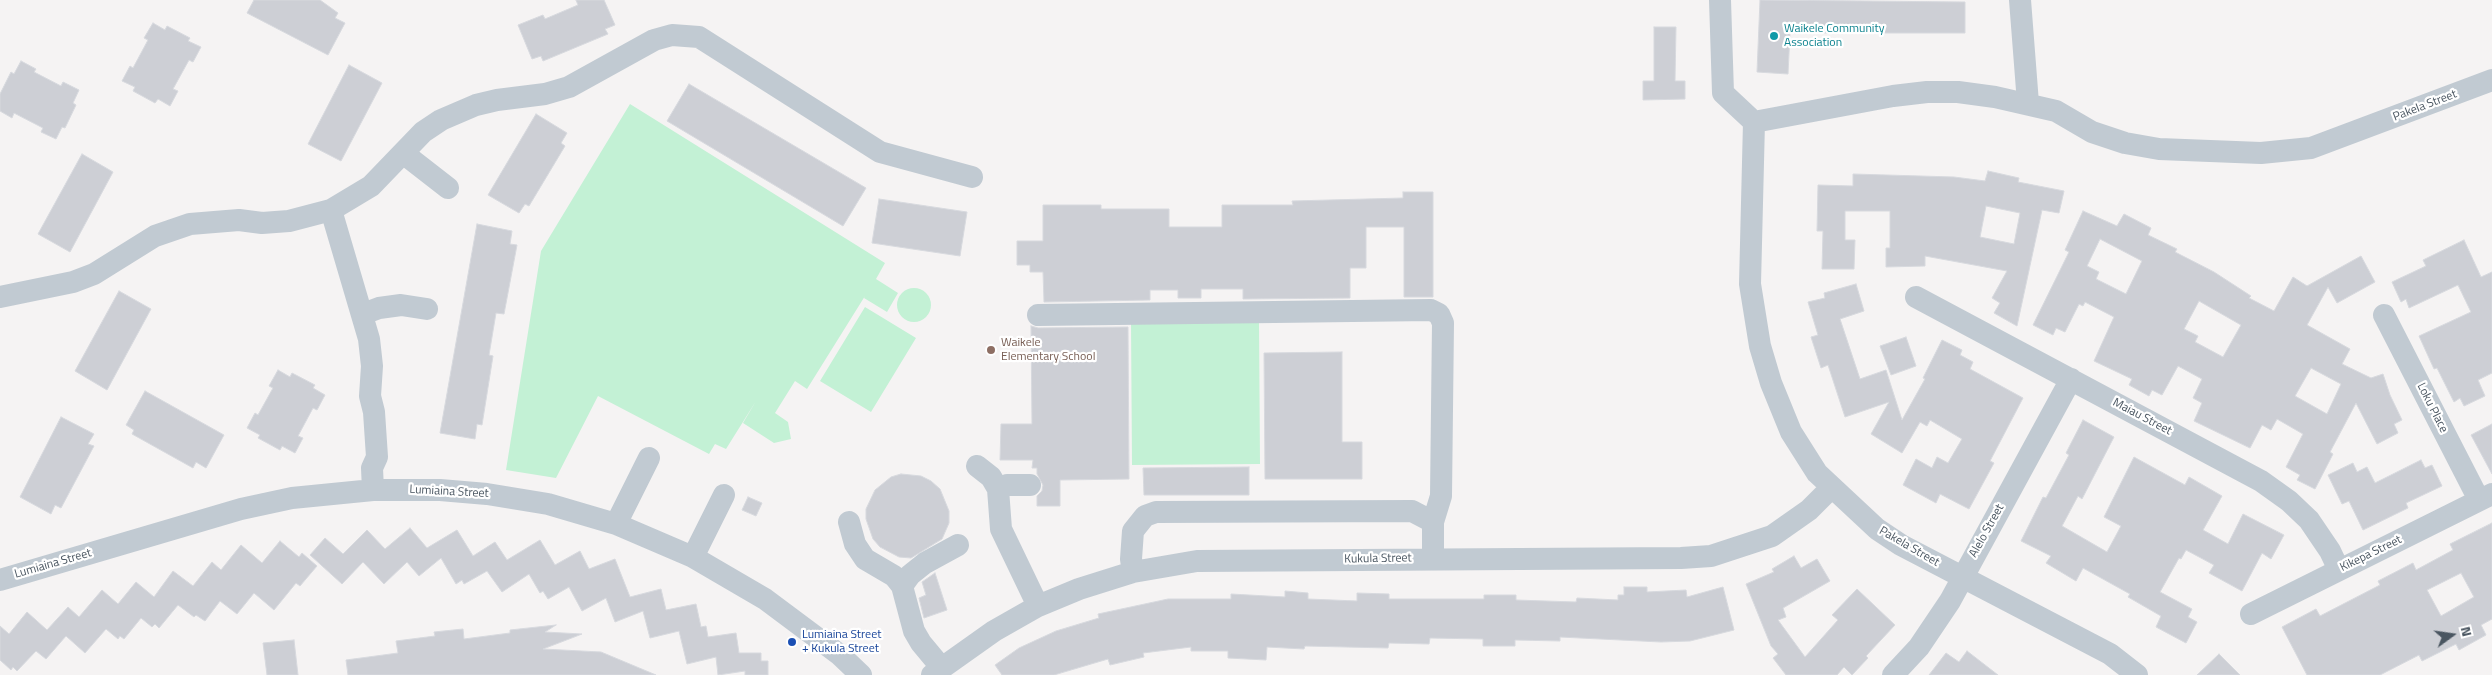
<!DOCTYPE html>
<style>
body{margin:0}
#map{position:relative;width:2492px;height:675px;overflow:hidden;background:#f5f3f3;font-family:"Titillium Web",sans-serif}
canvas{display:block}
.north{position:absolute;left:2427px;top:610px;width:50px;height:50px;-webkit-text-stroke:4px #fff;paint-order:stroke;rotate:76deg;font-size:14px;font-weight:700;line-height:20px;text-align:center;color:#4a5661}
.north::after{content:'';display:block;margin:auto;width:18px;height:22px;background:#4a5661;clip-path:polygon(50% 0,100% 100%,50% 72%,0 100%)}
</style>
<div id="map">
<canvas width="2492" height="675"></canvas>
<div class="north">N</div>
</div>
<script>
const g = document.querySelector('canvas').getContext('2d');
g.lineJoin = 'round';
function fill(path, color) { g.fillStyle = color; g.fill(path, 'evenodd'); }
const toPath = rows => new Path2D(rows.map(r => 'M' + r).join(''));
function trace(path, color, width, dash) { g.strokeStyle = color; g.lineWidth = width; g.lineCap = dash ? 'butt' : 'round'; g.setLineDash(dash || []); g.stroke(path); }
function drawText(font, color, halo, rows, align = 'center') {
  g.font = font + ' "Titillium Web",sans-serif'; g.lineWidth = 4.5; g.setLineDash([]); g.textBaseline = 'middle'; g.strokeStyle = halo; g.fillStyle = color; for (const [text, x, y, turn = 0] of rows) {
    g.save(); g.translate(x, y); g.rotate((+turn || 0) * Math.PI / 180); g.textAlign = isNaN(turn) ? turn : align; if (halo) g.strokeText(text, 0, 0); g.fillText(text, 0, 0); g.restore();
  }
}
fill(toPath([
 [630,104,885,263,876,279,898,293,887,312,864,298,865,296,807,389,795,381,775,413,788,422,791,439,774,443,743,423,756,401,726,449,715,444,709,454,598,396,556,478,506,470,541,251],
 '897 305a17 17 0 1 1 34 0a17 17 0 1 1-34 0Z',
 [865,307,916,338,871,412,820,381],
 [1131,322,1259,322,1260,464,1132,465]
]), '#c3f1d5');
const building = toPath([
 [254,0,320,0,338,13,335,18,345,23,328,55,247,13,254,0],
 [576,0,604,0,615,25,605,29,608,34,543,61,541,56,532,59,518,25,543,15,545,19,578,5,576,0],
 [1760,0,1965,2,1965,33,1790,33,1788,74,1757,72,1760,0],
 [153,23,165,30,167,26,190,38,188,41,201,47,193,62,189,60,173,89,178,91,170,106,158,99,155,103,133,91,135,87,122,81,130,66,133,68,148,40,144,38,153,23],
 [1654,27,1676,27,1675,81,1685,81,1685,99,1643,100,1643,81,1654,81,1654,27],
 [21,61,36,69,34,72,61,86,63,82,79,90,73,103,76,105,65,128,62,127,56,139,41,132,43,128,14,113,12,118,0,111,0,94,11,72,14,74,21,61],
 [349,65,382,83,341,161,308,144,349,65],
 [689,84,866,188,843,226,667,121,689,84],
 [536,114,567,133,561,143,565,146,529,206,525,204,519,213,488,195,536,114],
 [82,154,113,172,70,252,38,234,82,154],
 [1988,171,2019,178,2018,182,2064,191,2059,213,2042,210,2017,326,1994,313,2000,303,1992,298,2007,271,1925,256,1925,266,1886,267,1886,248,1890,248,1890,211,1845,211,1845,240,1855,240,1854,269,1822,269,1823,231,1817,231,1818,185,1853,186,1853,174,1954,177,1985,181,1988,171],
 [1986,206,2020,213,2014,244,1980,237,1986,206],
 [1403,192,1433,192,1433,297,1404,297,1404,227,1366,227,1366,268,1350,268,1350,298,1243,299,1243,289,1201,289,1201,298,1178,298,1178,290,1150,290,1150,300,1044,302,1043,272,1030,272,1030,265,1017,265,1017,241,1043,241,1043,205,1101,205,1101,209,1169,209,1169,227,1222,227,1222,205,1293,205,1292,201,1403,198,1403,192],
 [879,199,967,212,960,256,872,243,879,199],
 [2083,211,2117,226,2124,214,2151,228,2148,235,2177,249,2175,252,2214,272,2251,296,2249,298,2274,311,2293,277,2307,286,2361,256,2375,282,2337,303,2328,287,2307,325,2350,349,2342,364,2371,378,2383,374,2390,395,2402,420,2394,424,2398,433,2377,444,2356,403,2330,452,2333,454,2315,489,2297,480,2300,475,2286,467,2303,434,2277,419,2271,430,2262,425,2250,448,2194,421,2202,403,2193,398,2202,379,2178,366,2162,395,2152,390,2149,396,2129,385,2132,379,2094,361,2114,317,2085,302,2083,306,2079,304,2065,332,2056,328,2053,335,2033,325,2069,252,2065,250,2083,211],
 [2100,239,2142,261,2126,294,2096,279,2099,272,2087,266,2100,239],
 [2199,301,2241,325,2223,357,2195,342,2198,336,2184,329,2199,301],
 [2311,368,2341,384,2327,414,2295,396,2311,368],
 [477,224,512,231,510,244,517,245,504,314,496,313,489,355,493,356,482,425,477,424,475,439,440,433,477,224],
 [2464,240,2481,277,2492,272,2492,373,2478,380,2485,396,2464,406,2460,398,2454,402,2437,368,2434,369,2419,336,2471,312,2458,285,2409,308,2406,299,2401,302,2392,282,2426,266,2423,260,2464,240],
 [1856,284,1864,311,1840,319,1860,379,1886,370,1902,420,1925,379,1923,378,1942,340,1962,350,1960,355,1973,362,1970,369,2023,398,1990,461,1994,463,1969,509,1940,494,1936,503,1903,485,1916,459,1932,468,1937,457,1948,463,1962,439,1930,420,1927,426,1920,422,1902,453,1871,434,1889,402,1845,417,1828,365,1821,368,1811,337,1818,335,1808,302,1825,298,1824,293,1856,284],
 [119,291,151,309,107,390,75,371,119,291],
 [1031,326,1038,328,1128,327,1129,479,1060,480,1060,506,1037,506,1037,496,1042,491,1043,485,1037,474,1037,468,1032,468,1033,460,1000,460,1001,424,1032,424,1031,326],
 [1906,337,1916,366,1891,375,1880,346,1906,337],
 [1342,352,1342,442,1362,442,1362,479,1265,479,1264,353,1342,352],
 [278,370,290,377,292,373,315,385,313,388,325,395,317,410,313,408,298,436,303,438,295,453,282,446,280,450,258,438,260,435,247,428,255,413,258,415,273,388,269,386,278,370],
 [145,391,224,435,206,468,196,462,193,468,132,434,134,430,126,425,145,391],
 [61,417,94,434,88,444,94,446,61,508,55,505,51,514,20,497,61,417],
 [2083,420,2114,437,2082,499,2078,496,2062,526,2107,552,2121,526,2104,517,2134,457,2185,485,2189,477,2222,496,2203,530,2228,544,2243,514,2284,535,2271,559,2262,553,2242,591,2209,573,2214,565,2186,550,2181,559,2179,558,2160,592,2192,609,2188,617,2197,622,2186,643,2156,627,2161,616,2128,597,2130,594,2083,568,2076,581,2046,563,2051,556,2021,541,2043,497,2046,498,2069,455,2066,453,2083,420],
 [2492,424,2492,474,2471,435,2492,424],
 [2421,460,2425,468,2432,465,2442,486,2406,503,2408,508,2363,530,2349,501,2342,504,2328,475,2353,463,2357,472,2367,467,2375,483,2421,460],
 [1249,467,1249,495,1144,495,1143,468,1249,467],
 [901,474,921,476,931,481,940,489,949,511,949,523,942,539,911,558,899,557,880,547,873,539,866,519,866,509,875,490,891,477,901,474],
 [748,497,762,503,756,516,742,510,748,497],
 [2492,523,2492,619,2481,625,2486,635,2459,650,2456,644,2422,661,2419,655,2380,675,2307,675,2282,627,2316,609,2320,616,2380,585,2378,581,2413,563,2416,570,2453,550,2450,544,2492,523],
 [2461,573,2474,597,2441,616,2427,590,2461,573],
 [410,528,427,548,457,530,473,556,495,542,507,560,540,540,555,565,580,551,589,569,615,559,630,597,661,589,666,610,696,604,701,627,706,626,708,637,736,633,739,653,761,653,761,661,768,661,768,675,745,675,745,671,718,675,716,657,687,664,679,631,650,638,643,611,615,622,606,598,582,611,569,587,548,599,543,591,540,593,529,574,502,592,487,571,464,584,462,580,456,584,441,558,419,576,407,562,384,584,363,562,342,584,310,555,325,538,343,554,367,530,385,549,410,528],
 [280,541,299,557,302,553,317,566,300,586,296,583,274,610,254,593,237,614,220,601,205,621,196,615,194,617,178,605,159,628,155,624,152,627,141,618,124,639,120,636,118,639,106,629,85,653,66,636,46,659,36,651,17,671,13,667,11,670,0,660,0,626,9,634,27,612,47,630,68,607,79,617,102,590,118,604,136,582,154,597,173,571,193,586,212,562,221,570,241,545,262,563,280,541],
 [1794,556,1801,568,1817,559,1830,581,1783,608,1786,617,1778,620,1805,657,1838,620,1832,615,1857,589,1895,625,1866,656,1868,658,1852,675,1844,667,1837,675,1786,675,1773,658,1778,654,1771,646,1746,584,1774,572,1772,569,1794,556],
 [935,573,947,610,924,618,919,598,926,595,922,582,935,573],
 [1624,587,1647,587,1647,592,1686,590,1687,597,1723,587,1734,630,1690,641,1661,642,1560,637,1560,641,1515,640,1515,646,1483,646,1483,639,1430,638,1429,644,1389,643,1388,648,1305,646,1304,649,1267,647,1266,660,1228,658,1228,651,1191,651,1191,647,1143,653,1144,657,1110,665,1108,659,1054,675,1002,675,995,665,1019,648,1056,631,1099,618,1098,614,1168,599,1231,599,1231,594,1285,597,1285,591,1308,593,1308,599,1357,601,1357,593,1389,594,1389,599,1484,599,1484,595,1516,595,1516,600,1576,602,1577,598,1618,600,1618,595,1624,595,1624,587],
 [556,625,545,632,582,634,543,649,601,652,656,675,348,675,346,660,398,653,396,641,435,636,434,632,463,629,464,639,510,633,510,630,556,625],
 [294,640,298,675,267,675,263,643,294,640],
 [1967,651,1998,675,1929,675,1946,653,1959,662,1967,651],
 [2219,654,2240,675,2197,675,2219,654]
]);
fill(building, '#cdcfd5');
trace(building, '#d7d9de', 1);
trace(toPath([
 [1720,0,1723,93,1754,122,1750,284,1760,346,1771,383,1791,432,1817,473,1877,529,1901,545,2110,654,2137,675],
 [2020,0,2028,103],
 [1754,122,1893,96,1927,92,1958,92,1995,97,2056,111,2092,132,2125,143,2159,149,2261,153,2311,148,2492,80],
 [403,153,448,188],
 [331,210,369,339,372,366,370,396,374,412,377,457,372,468,373,490],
 [0,297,73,282,94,274,155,236,190,224,239,220,262,223,289,221,331,210,371,186,423,132,441,120,476,105,497,100,545,94,569,87,654,40,672,35,699,37,880,152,972,177],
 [1916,297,2261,481,2289,501,2309,520,2330,551,2339,570],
 [363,314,379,308,401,305,427,309],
 [1038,315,1431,310,1439,314,1443,323,1441,496,1433,522],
 [2384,315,2479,500],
 [977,466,991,477,998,489,1001,529,1038,606],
 [998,489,1007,485,1030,485],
 [849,522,855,544,865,559,894,576,902,586,914,631,921,643,941,667],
 [616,524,649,458],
 [693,557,724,495],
 [1133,572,1131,559,1133,531,1145,516,1156,512,1412,511,1433,522,1433,559],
 [0,580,241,509,292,498,373,490,440,490,487,494,548,504,616,524,693,557,765,599,840,655,861,675],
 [902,586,910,575,925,563,958,545],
 [2251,614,2492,494],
 [932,675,994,631,1038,606,1079,589,1133,572,1197,561,1681,558,1711,556,1772,536,1809,510,1831,488],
 [1893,675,1919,647,1950,601,2071,379]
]), '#c1cad2', 22);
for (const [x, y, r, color] of [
 [1774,36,5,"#0f9aa8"],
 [991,350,5,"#8d6e63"],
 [792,642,5,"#1a4fb4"]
]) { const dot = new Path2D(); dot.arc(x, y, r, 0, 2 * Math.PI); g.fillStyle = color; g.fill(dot); trace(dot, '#fff', 2); }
drawText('12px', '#0d838f', '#fff', [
 ["Waikele Community",1784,29],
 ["Association",1784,43]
], 'left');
drawText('12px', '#4a5661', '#fff', [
 ["Pakela Street",2425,106,-21],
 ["Loku Place",2432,408,63],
 ["Maiau Street",2142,417,28],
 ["Lumiaina Street",449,492,3],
 ["Alelo Street",1987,531,-61],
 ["Pakela Street",1909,547,30],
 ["Kikepa Street",2371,554,-26],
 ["Kukula Street",1378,559,-1],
 ["Lumiaina Street",53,564,-16]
]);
drawText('12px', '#785e54', '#fff', [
 ["Waikele",1001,343],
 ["Elementary School",1001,357]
], 'left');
drawText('12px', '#164399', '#fff', [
 ["Lumiaina Street",802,635],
 ["+ Kukula Street",802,649]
], 'left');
</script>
